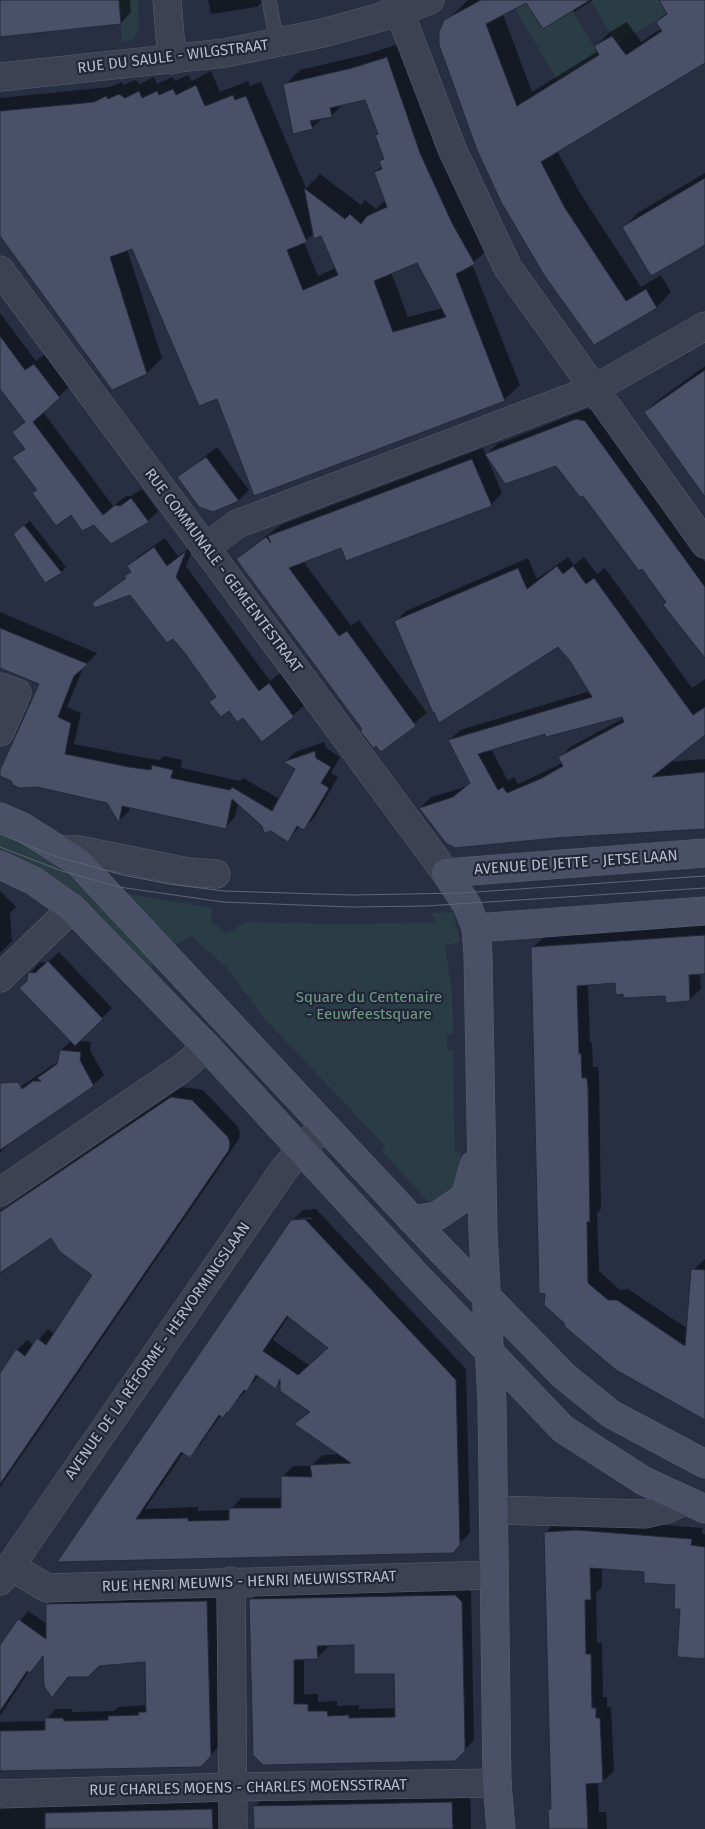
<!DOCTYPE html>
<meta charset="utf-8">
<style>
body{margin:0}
canvas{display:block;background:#282f43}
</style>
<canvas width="705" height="1829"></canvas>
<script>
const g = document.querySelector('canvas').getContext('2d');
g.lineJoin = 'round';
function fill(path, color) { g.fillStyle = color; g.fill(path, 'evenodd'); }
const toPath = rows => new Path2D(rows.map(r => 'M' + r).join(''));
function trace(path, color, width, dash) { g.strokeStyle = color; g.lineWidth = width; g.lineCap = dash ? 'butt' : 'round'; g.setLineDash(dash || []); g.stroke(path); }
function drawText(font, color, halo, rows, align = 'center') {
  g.font = font + ' "Fira Sans",sans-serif'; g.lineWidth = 4.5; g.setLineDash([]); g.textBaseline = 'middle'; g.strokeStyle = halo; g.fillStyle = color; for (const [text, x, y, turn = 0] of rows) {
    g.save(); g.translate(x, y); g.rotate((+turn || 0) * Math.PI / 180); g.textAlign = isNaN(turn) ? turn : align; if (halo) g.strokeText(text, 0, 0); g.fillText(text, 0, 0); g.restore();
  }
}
fill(toPath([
 [119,0,138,0,139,30,133,39,128,41,122,42],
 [590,0,659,0,667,14,617,44],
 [526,3,543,29,572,11,599,55,558,81,515,9],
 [0,831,25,842,68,874,155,963,149,969,0,852],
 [119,892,212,908,211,921,227,933,246,922,333,924,435,923,432,913,453,912,460,942,445,946,452,993,453,1034,447,1035,447,1050,453,1051,455,1152,461,1153,454,1186,450,1194,430,1204,382,1151,385,1146,264,1018,226,967,191,936,172,948]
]), '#2a3c44');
fill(toPath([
 [0,0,130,0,131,12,121,23,0,36],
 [208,0,264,0,257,7,211,14],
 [468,0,593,0,574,12,573,9,527,1,503,14,532,92,598,51,595,46,610,32,627,22,641,42,662,28,657,22,667,12,660,0,705,0,705,61,557,151,580,193,641,287,661,275,671,292,657,307,595,343,444,23],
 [402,43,489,248,472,264,520,385,505,399,254,495,218,397,132,247,127,249,162,358,147,373,0,233,0,98,110,87,122,82,123,85,135,80,140,84,154,77,157,84,172,77,175,81,188,75,192,81,211,71,220,92,248,81,250,86,261,82,306,188,320,174,361,205,365,200,376,209,386,200,375,173,382,166,380,162,384,158,379,133,366,98,343,104,331,116,323,117,312,128,285,85,300,70,368,54],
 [314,233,322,234,336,268,318,276,304,242],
 [417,261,443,308,408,317,391,272],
 [705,173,705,243,624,227,639,212],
 [0,313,36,361,45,354,69,387,43,412,113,506,126,496,131,496,142,489,158,511,148,521,94,523,71,514,38,489,14,458,25,447,13,432,26,420,0,388],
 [705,366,705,495,645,412,657,401],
 [587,409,596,411,705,562,705,657,643,567,557,464,487,457,502,493,491,505,342,546,303,561,351,626,359,620,427,713,381,750,238,559,250,548,281,525,483,448,486,455,497,444],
 [217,447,249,490,239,500,213,510,179,477],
 [30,521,66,567,61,572,14,534],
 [165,538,178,556,195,544,186,566,270,681,280,673,304,706,262,740,244,716,211,702,217,696,173,637,130,593,94,603,126,577,131,571,128,567,139,556],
 [568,557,574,565,584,557,597,574,605,568,692,688,705,679,705,734,666,762,705,759,705,827,420,808,431,797,465,787,471,782,450,740,460,730,590,691,571,660,558,645,395,622,406,611,528,558,537,579],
 [623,716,624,718,570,747,560,758,563,763,518,784,514,777,508,781,491,749,545,733],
 [0,612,97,653,84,666,67,707,81,713,74,744,140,757,159,760,164,756,182,760,181,768,240,781,243,778,280,799,296,768,285,762,295,752,324,742,326,748,340,757,331,773,338,777,314,818,304,828,300,826,288,840,238,803,235,817,225,828,130,807,129,811,119,821,108,802,37,786,20,787,0,773,41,683,0,667],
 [0,891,16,907,10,913,12,941,0,953],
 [705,925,705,973,700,973,701,989,689,1000,666,994,624,993,616,982,588,984,590,1043,592,1043,593,1067,598,1067,599,1077,601,1209,597,1213,599,1271,620,1290,628,1289,688,1329,693,1270,705,1259,705,1419,566,1326,532,948,544,937],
 [59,952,112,1008,79,1041,91,1042,90,1050,104,1075,93,1085,10,1143,0,1153,0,1109,17,1089,59,1061,61,1050,71,1041,29,981,30,973,40,962,47,963],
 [182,1087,203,1090,238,1127,240,1132,239,1139,0,1487,0,1393,17,1350,27,1340,34,1345,48,1329,55,1334,94,1274,51,1236,0,1274,0,1211],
 [316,1209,466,1369,470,1533,452,1551,59,1561,292,1221,312,1219,311,1217,294,1219,303,1210],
 [289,1316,329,1348,310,1366,273,1340],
 [259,1376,276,1387,281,1382,310,1411,296,1424,340,1454,323,1455,311,1466,293,1466,282,1477,283,1498,241,1498,230,1510,198,1511,198,1507,145,1509,184,1452,190,1456,200,1445,221,1415,222,1416,233,1405],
 [588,1519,703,1528,702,1534,705,1534,705,1658,681,1608,677,1584,645,1571,602,1567,602,1587,596,1594,597,1643,602,1643,603,1697,607,1697,607,1707,611,1707,614,1771,602,1782,598,1782,599,1812,606,1812,607,1829,552,1829,546,1532,557,1520],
 [465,1585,471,1592,474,1740,455,1760,264,1764,251,1600,261,1590],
 [327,1644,355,1644,395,1673,396,1708,359,1709,359,1705,337,1706,337,1701,318,1702,318,1694,304,1694,304,1658,317,1658,327,1648],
 [216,1592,219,1746,210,1756,0,1770,0,1722,46,1721,55,1709,72,1709,72,1712,114,1711,118,1707,147,1705,146,1661,98,1665,70,1676,53,1697,44,1655,29,1671,0,1716,0,1647,28,1611,47,1624,47,1605,56,1596],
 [470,1785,471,1829,255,1829,254,1807,272,1789],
 [223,1798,224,1829,0,1829,0,1803]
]), '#0007');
const building = toPath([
 [0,0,119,0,121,24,0,37,0,0],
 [481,0,590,0,543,29,526,3,486,24,517,106,599,55,594,46,612,36,626,55,662,31,656,22,667,14,659,0,705,0,705,63,541,162,565,208,626,301,646,289,657,308,594,345,544,275,501,202,477,150,439,45,439,32,444,20,481,0],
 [387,57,420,153,452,223,475,264,456,274,505,401,254,496,217,399,199,406,132,249,110,257,147,374,112,390,0,236,0,111,94,102,106,96,108,99,119,94,125,98,139,91,142,98,157,91,159,95,173,89,176,95,196,85,205,106,233,95,235,100,246,96,307,242,287,250,303,290,338,275,321,236,314,239,304,188,345,219,350,214,361,224,367,216,387,207,374,172,382,169,379,161,384,159,375,135,378,134,365,100,330,108,332,117,310,121,313,129,293,134,283,84,352,68,387,57],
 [417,263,446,317,393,332,374,281,417,263],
 [705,178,705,245,651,276,622,227,705,178],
 [0,336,25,370,34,364,60,398,33,422,103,515,115,505,120,506,131,498,149,522,111,544,94,525,82,531,71,515,56,526,32,493,37,490,12,457,25,449,12,432,25,422,0,389,0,336],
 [705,370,705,497,644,412,705,370],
 [576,419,585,421,705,587,705,658,663,605,666,602,642,569,639,571,583,496,580,497,556,466,505,484,485,454,576,419],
 [206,457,239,501,213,512,199,507,177,477,206,457],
 [472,459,492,506,346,561,341,548,289,568,339,636,347,631,416,726,381,752,376,746,374,749,360,731,362,729,236,559,266,537,271,543,268,536,472,459],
 [24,525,62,573,45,583,13,534,24,525],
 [154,547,167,566,186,551,176,577,259,691,269,683,294,717,262,742,243,718,237,722,229,711,221,717,209,702,216,697,184,652,173,639,167,643,130,595,95,608,92,603,126,578,124,576,131,572,127,566,154,547],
 [557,566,563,574,573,566,586,584,594,578,693,715,705,707,705,735,652,777,705,772,705,829,556,838,455,848,446,843,419,808,453,797,470,783,448,740,592,697,570,661,558,647,439,723,434,712,433,713,394,621,518,568,527,589,557,566],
 [622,717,624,722,558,757,563,766,542,778,507,793,503,787,498,790,478,754,545,734,546,737,622,717],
 [0,628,88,664,74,676,58,717,71,723,65,754,129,767,151,770,152,765,173,770,171,778,230,790,232,787,272,811,295,769,283,762,315,751,316,758,331,767,321,783,329,788,304,830,297,826,288,842,271,831,264,833,262,826,232,799,226,829,122,806,119,823,107,803,37,787,20,788,13,785,11,781,0,776,0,770,39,684,0,668,0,628],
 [705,935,705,974,689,975,690,1001,666,1003,665,996,623,998,623,994,616,995,615,983,577,986,579,1054,581,1053,582,1078,587,1078,588,1089,590,1222,587,1222,588,1283,608,1300,617,1300,685,1346,691,1269,705,1270,705,1420,616,1370,565,1327,564,1323,544,1305,545,1294,539,1293,531,947,705,935],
 [48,961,103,1019,75,1046,19,988,27,981,28,972,35,973,48,961],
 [60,1050,81,1052,80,1060,94,1086,0,1150,0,1083,18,1082,22,1089,33,1081,41,1081,37,1078,57,1064,60,1050],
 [171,1097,192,1100,228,1137,230,1143,229,1150,0,1484,0,1373,16,1349,25,1356,37,1338,46,1345,92,1275,60,1252,51,1238,0,1273,0,1212,171,1097],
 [305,1219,456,1380,460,1545,453,1553,57,1562,291,1220,305,1219],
 [287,1316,328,1348,298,1375,263,1351,287,1316],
 [256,1375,276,1389,280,1379,280,1391,310,1412,294,1424,351,1463,310,1465,312,1477,281,1476,281,1508,229,1508,229,1520,188,1521,188,1518,136,1519,181,1452,190,1458,219,1415,223,1418,227,1412,227,1414,244,1390,247,1391,256,1375],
 [576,1530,692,1539,691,1545,705,1547,705,1659,677,1657,680,1609,674,1609,675,1585,644,1583,644,1572,590,1568,591,1600,585,1600,586,1654,591,1654,592,1708,596,1708,596,1718,600,1718,603,1783,586,1784,588,1829,549,1829,548,1810,551,1809,544,1532,576,1530],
 [455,1595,462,1602,465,1740,465,1751,455,1761,263,1765,253,1755,249,1599,455,1595],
 [354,1645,354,1674,394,1674,395,1717,349,1718,349,1715,328,1716,327,1711,308,1711,308,1704,294,1704,294,1660,318,1659,317,1646,354,1645],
 [207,1601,211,1756,201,1767,0,1771,0,1731,45,1730,45,1718,63,1718,64,1721,108,1720,108,1716,139,1715,138,1712,146,1712,145,1662,99,1666,88,1677,68,1677,52,1698,44,1686,43,1656,30,1673,27,1671,0,1711,0,1645,18,1619,46,1639,46,1604,207,1601],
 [452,1802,453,1829,254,1829,253,1806,452,1802],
 [212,1809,213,1829,45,1829,45,1813,212,1809]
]);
fill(building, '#495067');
trace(building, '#23283a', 1);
const lane = toPath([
 [269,0,277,43]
]);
const street = toPath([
 [167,0,172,60],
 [395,0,452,149,508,268,705,544],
 [0,77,225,53,323,33,399,12,430,0],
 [0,270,446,873],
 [205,548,237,524,594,389,705,326],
 [0,687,17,693,0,732],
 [61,850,79,850,188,872,216,874],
 [0,978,72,908],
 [0,1192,181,1069,207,1047],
 [494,1510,646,1514,667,1509,684,1501],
 [10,1566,47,1588,493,1575],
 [0,1581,285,1168,324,1125],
 [231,1581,233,1829],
 [0,1794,231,1787,497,1783]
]);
const secondary = toPath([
 [0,817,21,826,78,862,435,1244,564,1376,611,1414,705,1464],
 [0,865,34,881,72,908,207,1047,417,1276,563,1429,644,1481,705,1509],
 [446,873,467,905,476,928,478,954,483,1232,492,1402,497,1783,501,1829],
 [446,873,705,853],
 [476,928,705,911],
 [412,1220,437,1216,465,1197,474,1165]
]);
trace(lane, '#5a5f70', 15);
trace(street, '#5a5f70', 29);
trace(secondary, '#5a5f70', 29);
trace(lane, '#3c4252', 14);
trace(street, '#3c4252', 28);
trace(secondary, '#4a5065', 28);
trace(toPath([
 [0,834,54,856,123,875,169,884,224,891,352,895,462,893,705,876],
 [0,847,62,871,119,887,223,902,352,907,426,906,705,888]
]), '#5e6579', 1);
drawText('15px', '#b9bdcc', '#212638', [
 ["RUE DU SAULE - WILGSTRAAT",173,57,-7],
 ["RUE COMMUNALE - GEMEENTESTRAAT",223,571,53],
 ["AVENUE DE JETTE - JETSE LAAN",576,863,-4],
 ["AVENUE DE LA RÉFORME - HERVORMINGSLAAN",158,1351,-55],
 ["RUE HENRI MEUWIS - HENRI MEUWISSTRAAT",249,1582,-2],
 ["RUE CHARLES MOENS - CHARLES MOENSSTRAAT",248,1788,-1]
]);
drawText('15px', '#719c82', '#212638', [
 ["Square du Centenaire",369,998],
 ["- Eeuwfeestsquare",369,1015]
]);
</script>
